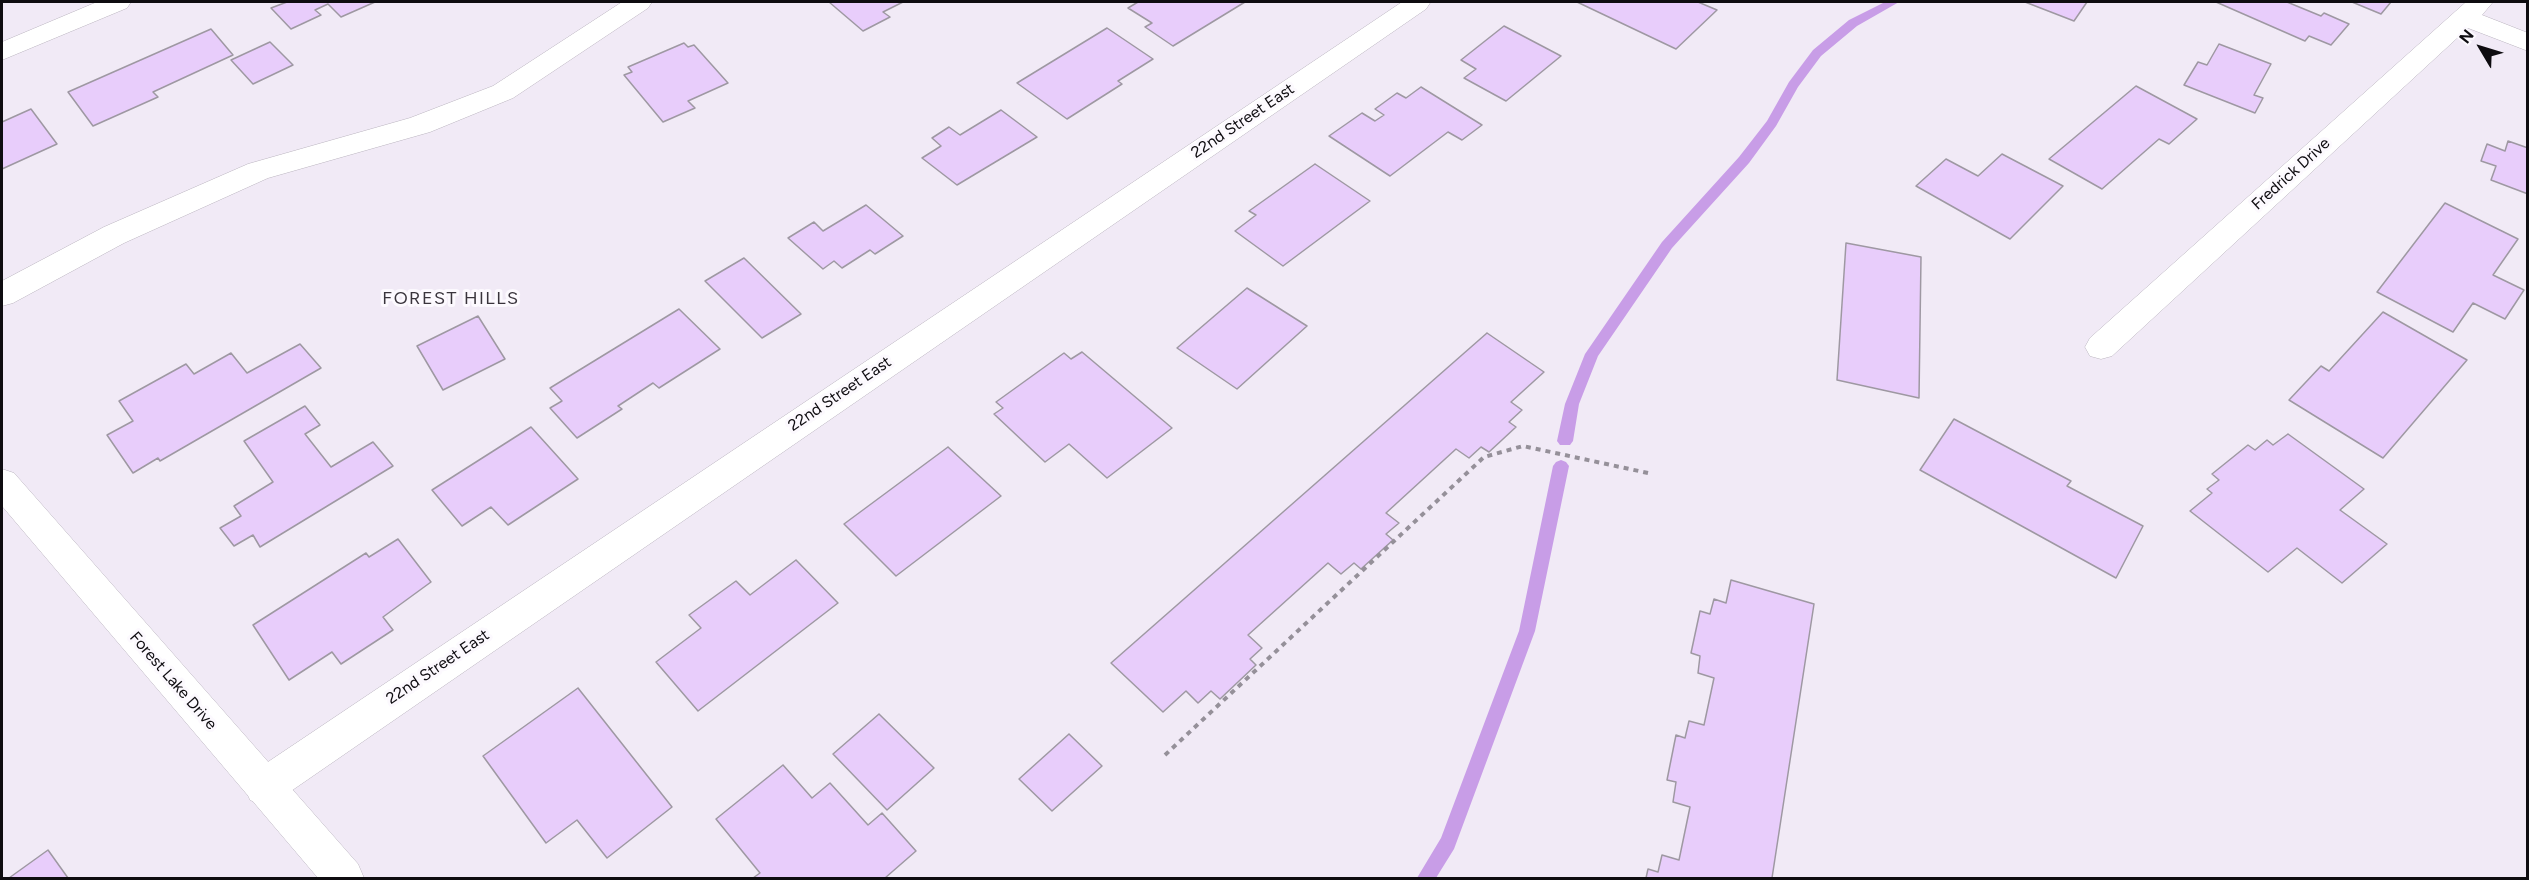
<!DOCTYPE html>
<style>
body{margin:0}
#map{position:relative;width:2529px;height:880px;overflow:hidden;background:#f1eaf6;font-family:Figtree,sans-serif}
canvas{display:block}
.frame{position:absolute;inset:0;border:3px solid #0e0c10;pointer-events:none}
.north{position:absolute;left:2451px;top:18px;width:60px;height:60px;-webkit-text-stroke:4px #fcf9fe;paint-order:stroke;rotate:308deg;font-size:16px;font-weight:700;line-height:24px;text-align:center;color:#0e0c10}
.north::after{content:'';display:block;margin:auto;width:21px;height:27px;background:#0e0c10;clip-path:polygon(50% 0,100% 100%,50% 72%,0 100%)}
</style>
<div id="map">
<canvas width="2529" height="880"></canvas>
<div class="frame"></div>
<div class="north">N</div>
</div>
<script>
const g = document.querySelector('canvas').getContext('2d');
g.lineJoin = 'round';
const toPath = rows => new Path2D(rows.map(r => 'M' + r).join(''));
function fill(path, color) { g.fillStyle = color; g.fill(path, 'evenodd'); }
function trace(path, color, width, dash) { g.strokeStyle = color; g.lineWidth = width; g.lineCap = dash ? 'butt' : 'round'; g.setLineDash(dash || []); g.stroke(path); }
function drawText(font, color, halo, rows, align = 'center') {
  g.font = font + ' Figtree,sans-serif'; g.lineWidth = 6; g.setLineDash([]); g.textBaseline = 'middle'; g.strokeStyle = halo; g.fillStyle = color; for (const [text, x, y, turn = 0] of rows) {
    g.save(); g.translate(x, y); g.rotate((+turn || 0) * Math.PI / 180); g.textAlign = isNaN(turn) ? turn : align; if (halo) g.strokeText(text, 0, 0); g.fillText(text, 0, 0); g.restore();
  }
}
fill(toPath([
 [1885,2,1899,2,1857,26,1821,56,1798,87,1776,126,1749,163,1672,248,1598,356,1579,404,1573,441,1570,445,1560,445,1557,441,1565,404,1585,354,1662,242,1739,157,1767,121,1789,82,1813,50,1849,20,1885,2],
 [1561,460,1566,462,1569,466,1535,631,1454,849,1436,878,1417,878,1441,838,1519,631,1553,466,1556,462,1561,460]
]), '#c89de7');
const building = toPath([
 [287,2,375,2,341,17,328,4,315,10,321,15,291,29,271,8,287,2],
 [829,2,903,2,883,12,890,17,863,31,829,2],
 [1138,2,1245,2,1173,46,1145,27,1152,23,1128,8,1138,2],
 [1577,2,1698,2,1717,10,1676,49,1577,2],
 [2025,2,2087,2,2074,21,2025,2],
 [2216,2,2287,2,2321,16,2324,13,2349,24,2331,45,2309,36,2305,41,2216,2],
 [2352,2,2391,2,2381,14,2352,2],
 [1504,26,1561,56,1506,101,1464,78,1476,69,1461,60,1504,26],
 [1107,28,1153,59,1118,81,1122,84,1067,119,1017,83,1107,28],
 [211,29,233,55,153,92,158,97,93,126,68,92,211,29],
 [270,42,293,65,253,84,231,60,270,42],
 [684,43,688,47,694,45,728,83,688,101,695,108,663,122,624,75,632,72,628,67,684,43],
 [2219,44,2271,64,2254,95,2263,98,2255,113,2184,85,2198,62,2207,65,2219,44],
 [2136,86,2197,119,2169,144,2159,139,2102,189,2049,159,2136,86],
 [1421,87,1482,125,1462,140,1448,132,1390,176,1329,136,1362,113,1375,121,1384,115,1375,109,1397,93,1406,98,1421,87],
 [31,109,57,144,2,169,2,122,31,109],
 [1001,110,1037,137,957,185,922,158,941,146,932,138,949,127,960,135,1001,110],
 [2508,141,2528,148,2528,194,2491,180,2496,166,2481,161,2487,144,2505,151,2508,141],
 [2002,154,2063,186,2010,239,1916,186,1946,159,1978,176,2002,154],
 [1315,164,1370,201,1283,266,1235,231,1256,215,1249,211,1315,164],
 [2445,203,2518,239,2493,275,2524,290,2505,319,2473,303,2453,332,2377,292,2445,203],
 [866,205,903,236,875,254,870,250,842,268,834,261,823,269,788,238,814,222,823,231,866,205],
 [1846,243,1921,257,1919,398,1837,380,1846,243],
 [744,258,801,314,762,338,705,281,744,258],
 [1247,288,1307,326,1237,389,1177,348,1247,288],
 [679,309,720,349,659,388,653,383,618,406,622,409,577,438,550,408,562,401,550,388,679,309],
 [2383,312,2467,360,2383,458,2289,400,2321,366,2329,371,2383,312],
 [478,316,505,359,443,390,417,346,478,316],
 [1487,333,1544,372,1511,402,1522,410,1509,422,1516,427,1489,452,1481,447,1469,458,1456,449,1386,513,1399,523,1386,534,1393,540,1361,569,1354,563,1341,574,1328,563,1248,635,1262,648,1250,659,1256,665,1220,699,1211,691,1198,703,1186,691,1163,712,1111,663,1487,333],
 [300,344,321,368,160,461,158,458,133,473,107,435,133,421,119,401,186,364,194,374,231,353,247,373,300,344],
 [1082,352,1172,428,1107,478,1069,444,1045,462,994,414,1003,408,996,402,1064,353,1071,359,1082,352],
 [305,406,320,425,305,434,331,467,373,442,393,466,260,547,253,535,234,546,220,528,241,516,234,506,273,482,244,441,305,406],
 [1954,419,2071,481,2067,486,2143,526,2116,578,1920,470,1954,419],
 [531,427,578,479,508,525,491,507,462,526,432,490,531,427],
 [2288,434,2364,489,2340,510,2387,544,2342,583,2297,548,2268,572,2190,511,2212,493,2207,489,2219,480,2212,474,2248,445,2255,450,2267,440,2273,445,2288,434],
 [948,447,1001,496,896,576,844,524,948,447],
 [398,539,431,582,383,617,393,630,341,664,332,652,289,680,253,625,366,553,369,557,398,539],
 [796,560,838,603,698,711,656,662,701,628,689,615,736,581,750,595,796,560],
 [1731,580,1814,604,1772,878,1646,878,1648,869,1658,872,1662,855,1679,860,1690,807,1673,802,1676,782,1667,780,1676,735,1685,738,1689,721,1704,725,1714,678,1698,673,1700,656,1691,653,1700,611,1710,614,1714,599,1726,603,1731,580],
 [578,688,672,807,607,858,577,820,546,843,483,756,578,688],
 [879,714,934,768,887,810,833,754,879,714],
 [1069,734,1102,766,1052,811,1019,779,1069,734],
 [783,765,812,798,830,783,868,825,882,813,916,851,885,878,753,878,760,873,716,819,783,765],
 [48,850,68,878,9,878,48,850]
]);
fill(building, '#e8cdfb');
trace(building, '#9e98a2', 1.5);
const street = toPath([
 [97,2,131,2,127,8,2,60,2,42,97,2],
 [622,2,652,2,648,8,513,98,430,132,268,178,124,243,13,303,2,306,2,281,104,227,248,164,410,118,493,86,622,2],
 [1402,2,1430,3,1426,9,278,800,264,806,250,800,245,787,250,774,1402,2],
 [2466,2,2493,2,2482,15,2528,33,2528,51,2468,28,2112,356,2101,359,2090,356,2085,347,2090,338,2466,2]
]);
const secondary = toPath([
 [2,469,14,473,358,864,364,878,318,878,2,506,2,469]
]);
trace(street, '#bab4bf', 1);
trace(secondary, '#bab4bf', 1);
trace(toPath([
 [1165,755,1484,457,1523,446,1648,473]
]), '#959099', 4, [5, 5]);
fill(street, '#fff');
fill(secondary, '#fff');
drawText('16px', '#0e0c10', '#fcf9fe', [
 ["22nd Street East",1243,121,-34],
 ["Fredrick Drive",2291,174,-42],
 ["22nd Street East",840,394,-34],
 ["22nd Street East",438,667,-34],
 ["Forest Lake Drive",173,681,49]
]);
g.letterSpacing = '1.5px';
drawText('18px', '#39343c', '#fcf9fe', [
 ["FOREST HILLS",451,299]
]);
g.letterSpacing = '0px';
</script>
